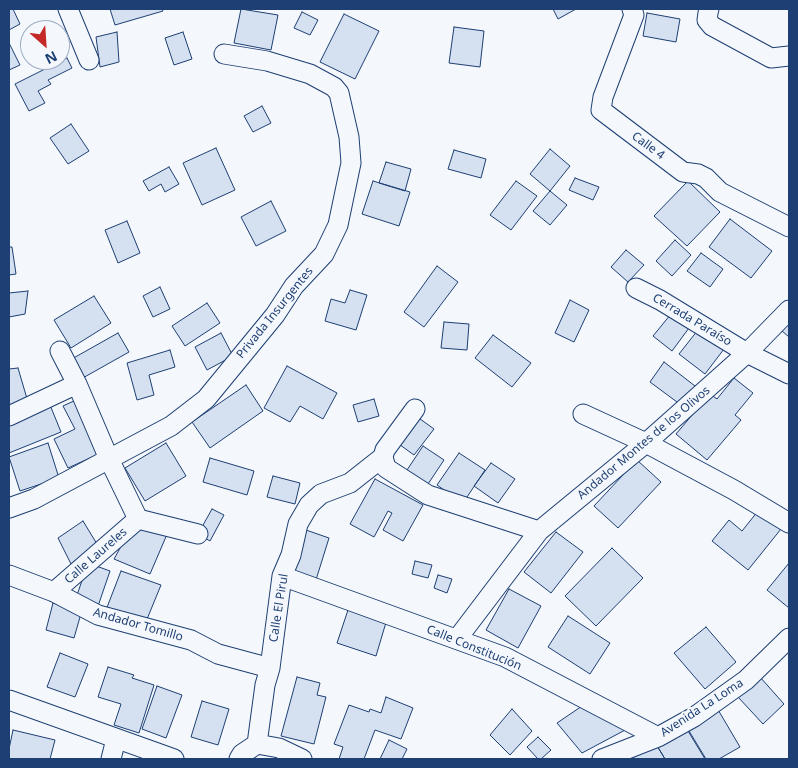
<!DOCTYPE html>
<meta charset="utf-8">
<style>
body{margin:0}
#map{position:relative;width:798px;height:768px;overflow:hidden;background:#f4f7fb;font-family:"Noto Sans",sans-serif}
canvas{display:block}
.frame{position:absolute;inset:0;border:10px solid #1d3f73;pointer-events:none}
.north{position:absolute;left:20px;top:20px;width:50px;height:50px;box-sizing:border-box;background:#f4f7fb;border:1px solid #9eadc5;border-radius:50%;rotate:154deg;font-size:14px;font-weight:700;line-height:20px;text-align:center;color:#1d3f73}
.north::after{content:'';display:block;margin:auto;width:18px;height:22px;background:#c62828;clip-path:polygon(50% 0,100% 100%,50% 72%,0 100%)}
</style>
<div id="map">
<canvas width="798" height="768"></canvas>
<div class="frame"></div>
<div class="north">N</div>
</div>
<script>
const g = document.querySelector('canvas').getContext('2d');
g.lineJoin = 'round';
function fill(path, color) { g.fillStyle = color; g.fill(path, 'evenodd'); }
const toPath = rows => new Path2D(rows.map(r => 'M' + r).join(''));
function trace(path, color, width, dash) { g.strokeStyle = color; g.lineWidth = width; g.lineCap = dash ? 'butt' : 'round'; g.setLineDash(dash || []); g.stroke(path); }
function drawText(font, color, halo, rows, align = 'center') {
  g.font = font + ' "Noto Sans",sans-serif'; g.lineWidth = 4; g.setLineDash([]); g.textBaseline = 'middle'; g.strokeStyle = halo; g.fillStyle = color; for (const [text, x, y, turn = 0] of rows) {
    g.save(); g.translate(x, y); g.rotate((+turn || 0) * Math.PI / 180); g.textAlign = isNaN(turn) ? turn : align; if (halo) g.strokeText(text, 0, 0); g.fillText(text, 0, 0); g.restore();
  }
}
const building = toPath([
 [9,9,13,9,20,24,9,30,9,9],
 [110,9,162,9,163,11,115,25,110,9],
 [241,9,278,15,271,50,234,43,241,9],
 [553,9,576,9,558,19,553,9],
 [302,12,318,20,310,35,294,28,302,12],
 [647,13,680,19,676,42,643,36,647,13],
 [344,14,379,31,355,79,320,62,344,14],
 [454,27,484,31,480,67,449,63,454,27],
 [117,32,119,62,100,67,96,37,117,32],
 [183,32,192,59,174,65,165,38,183,32],
 [9,43,20,65,9,70,9,43],
 [67,58,72,68,48,80,51,84,38,91,45,103,29,111,15,84,67,58],
 [262,106,271,123,253,132,244,116,262,106],
 [71,124,89,151,68,164,50,138,71,124],
 [216,148,235,190,202,205,183,163,216,148],
 [550,149,570,166,550,191,530,174,550,149],
 [454,150,486,159,481,178,448,169,454,150],
 [386,162,411,169,405,191,379,183,386,162],
 [169,167,179,184,165,192,161,184,149,191,143,181,169,167],
 [575,178,599,187,593,200,569,190,575,178],
 [373,181,410,192,399,226,362,214,373,181],
 [516,181,537,196,511,230,490,215,516,181],
 [688,181,720,212,687,246,654,216,688,181],
 [550,191,567,205,550,225,533,211,550,191],
 [271,201,286,231,256,246,241,217,271,201],
 [730,219,772,251,751,278,709,247,730,219],
 [127,221,140,253,118,263,105,230,127,221],
 [675,240,691,255,672,276,656,261,675,240],
 [9,247,12,247,16,274,9,275,9,247],
 [626,250,644,265,628,282,611,267,626,250],
 [701,253,723,269,710,287,687,271,701,253],
 [437,266,458,282,424,327,404,312,437,266],
 [160,287,170,309,153,317,143,296,160,287],
 [350,290,367,295,356,330,325,321,331,299,345,303,350,290],
 [28,291,25,314,9,317,9,293,28,291],
 [94,296,111,323,71,348,54,320,94,296],
 [570,300,589,310,574,342,555,333,570,300],
 [207,303,220,323,185,346,172,326,207,303],
 [671,314,689,328,672,351,653,336,671,314],
 [789,321,789,337,782,331,789,321],
 [444,322,469,324,467,350,441,348,444,322],
 [698,330,724,349,705,374,679,354,698,330],
 [118,333,129,352,81,379,70,360,118,333],
 [221,333,233,356,207,370,195,347,221,333],
 [493,335,531,363,512,387,475,358,493,335],
 [170,350,175,367,149,375,154,395,137,400,127,363,170,350],
 [664,362,695,386,681,405,650,382,664,362],
 [287,366,337,393,323,419,300,406,290,422,264,408,287,366],
 [18,368,28,402,9,410,9,369,18,368],
 [734,378,753,393,735,415,741,420,707,460,676,434,710,394,717,399,734,378],
 [246,385,263,411,210,448,192,422,246,385],
 [374,399,379,416,358,422,353,405,374,399],
 [76,400,101,453,68,468,54,439,75,429,63,406,76,400],
 [50,405,61,432,9,453,9,421,50,405],
 [416,416,434,429,414,455,396,442,416,416],
 [48,443,59,478,20,491,9,457,48,443],
 [166,443,186,476,145,501,125,468,166,443],
 [423,446,444,460,426,487,405,473,423,446],
 [459,453,485,470,463,503,437,485,459,453],
 [210,458,254,471,247,495,203,482,210,458],
 [637,460,661,482,618,528,594,506,637,460],
 [491,463,515,479,498,503,474,486,491,463],
 [273,476,300,483,295,504,267,497,273,476],
 [375,479,423,505,403,541,383,530,392,513,388,511,374,537,350,524,375,479],
 [212,509,224,515,210,541,198,534,212,509],
 [758,511,781,529,748,570,712,541,729,520,742,531,758,511],
 [83,521,97,544,71,564,58,538,83,521],
 [142,524,168,532,150,574,114,559,129,532,134,535,142,524],
 [303,529,329,538,315,583,288,574,303,529],
 [556,532,583,552,551,593,524,572,556,532],
 [612,548,643,578,596,626,565,596,612,548],
 [415,561,432,565,428,578,412,574,415,561],
 [88,563,110,571,97,609,75,601,88,563],
 [789,563,789,608,767,590,789,563],
 [121,571,161,585,145,624,106,610,121,571],
 [438,575,452,579,447,593,434,588,438,575],
 [509,589,541,606,518,648,486,630,509,589],
 [53,603,82,610,74,638,46,630,53,603],
 [349,607,387,619,376,656,337,643,349,607],
 [568,616,610,643,590,674,548,647,568,616],
 [706,627,736,662,705,689,674,653,706,627],
 [60,653,88,664,75,697,47,687,60,653],
 [108,667,134,675,132,678,154,685,139,733,114,725,121,704,98,697,108,667],
 [297,677,320,683,317,695,326,697,314,744,281,736,297,677],
 [760,677,784,704,763,724,738,697,760,677],
 [157,686,182,695,166,738,142,729,157,686],
 [386,697,413,708,401,739,375,730,364,759,339,759,343,747,334,744,349,705,369,712,370,709,381,713,386,697],
 [202,701,229,709,218,745,191,737,202,701],
 [585,704,627,729,582,753,557,723,585,704],
 [717,708,740,747,719,759,706,759,686,726,717,708],
 [512,709,532,731,510,755,490,735,512,709],
 [685,726,705,759,665,759,656,744,685,726],
 [13,730,55,740,50,759,9,759,9,749,13,730],
 [538,737,551,750,541,759,538,759,527,747,538,737],
 [389,740,407,749,402,759,380,759,389,740],
 [656,744,665,759,630,759,656,744]
]);
fill(building, '#d5e0f0');
trace(building, '#1d3f73', 1);
const street = toPath([
 [68,9,89,60],
 [632,9,634,15,603,97,601,110,683,172,698,174,706,178,720,192,789,227],
 [709,9,708,13,707,20,712,26,771,58,789,56],
 [636,288,660,300,747,353,789,374],
 [60,351,77,384,109,459,138,519,198,534],
 [583,414,646,443,734,490,789,523],
 [9,416,77,384],
 [383,457,386,468,428,495,539,531,457,639],
 [383,457,385,450,415,409],
 [9,508,34,499,171,426,206,399,275,315,294,286,324,254,338,225,351,163,349,137,339,93,334,87,310,74,267,61,224,54],
 [539,531,646,443,747,353,789,310],
 [9,575,54,592,98,615,191,640,218,654,270,668],
 [282,576,505,657,658,737],
 [54,592,138,519],
 [9,700,174,759],
 [257,744,265,685,270,668,282,576,291,555,298,524,309,505,321,494,350,483,383,457],
 [111,759,116,739],
 [239,759,242,754,257,744,279,748,302,759],
 [602,759,658,737,694,717,746,680,789,638]
]);
trace(street, '#1d3f73', 21);
trace(street, '#f4f7fb', 19);
drawText('12px', '#1d3f73', '#f4f7fb', [
 ["Calle 4",648,146,36],
 ["Privada Insurgentes",275,313,-51],
 ["Cerrada Paraíso",692,320,31],
 ["Andador Montes de los Olivos",644,443,-40],
 ["Calle Laureles",96,556,-41],
 ["Calle El Pirul",279,608,-81],
 ["Andador Tomillo",138,625,16],
 ["Calle Constitución",474,648,22],
 ["Avenida La Loma",702,708,-33]
]);
</script>
